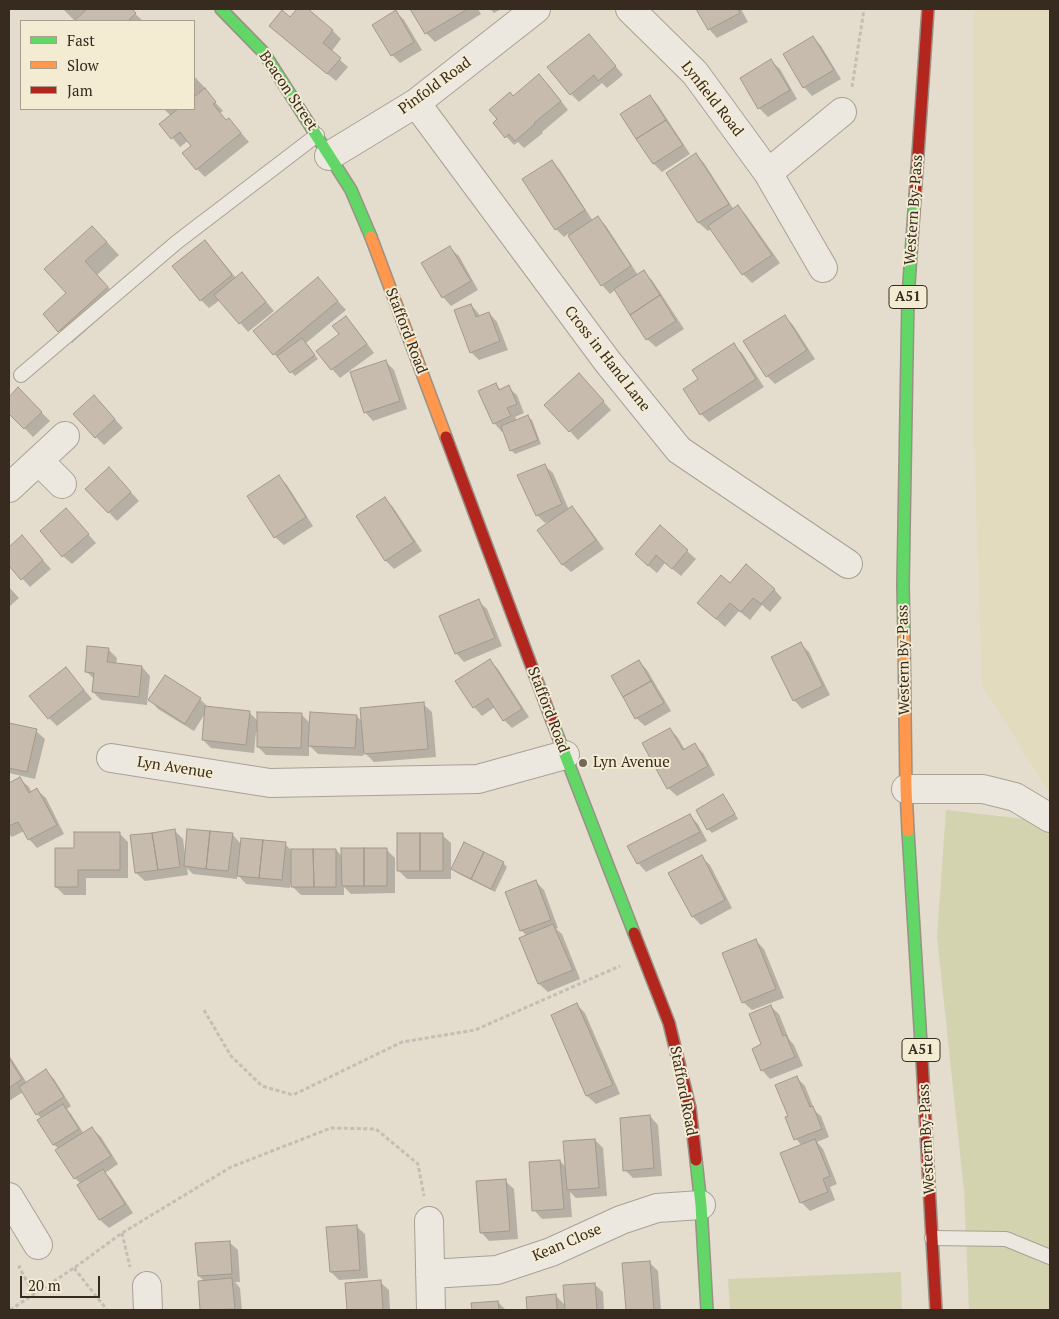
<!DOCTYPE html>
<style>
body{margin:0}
#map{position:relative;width:1059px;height:1319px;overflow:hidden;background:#e4dccd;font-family:"PT Serif",serif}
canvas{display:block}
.frame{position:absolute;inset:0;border:10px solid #372a1e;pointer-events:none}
.legend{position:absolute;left:20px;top:20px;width:175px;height:90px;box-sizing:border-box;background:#f4ebd3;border:1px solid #a89e8b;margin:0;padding:6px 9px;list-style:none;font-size:15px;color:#372a1e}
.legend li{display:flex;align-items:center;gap:10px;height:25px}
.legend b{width:25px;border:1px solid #a89e8b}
.scale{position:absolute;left:20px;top:1276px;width:80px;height:22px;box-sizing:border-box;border:2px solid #372a1e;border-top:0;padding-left:6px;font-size:15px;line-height:18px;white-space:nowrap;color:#372a1e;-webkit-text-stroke:4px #f4ebd3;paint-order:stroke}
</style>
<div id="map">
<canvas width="1059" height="1319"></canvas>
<div class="frame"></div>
<ul class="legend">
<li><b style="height:6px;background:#63d668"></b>Fast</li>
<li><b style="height:6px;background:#ff974d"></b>Slow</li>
<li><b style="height:6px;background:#b3261e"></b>Jam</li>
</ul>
<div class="scale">20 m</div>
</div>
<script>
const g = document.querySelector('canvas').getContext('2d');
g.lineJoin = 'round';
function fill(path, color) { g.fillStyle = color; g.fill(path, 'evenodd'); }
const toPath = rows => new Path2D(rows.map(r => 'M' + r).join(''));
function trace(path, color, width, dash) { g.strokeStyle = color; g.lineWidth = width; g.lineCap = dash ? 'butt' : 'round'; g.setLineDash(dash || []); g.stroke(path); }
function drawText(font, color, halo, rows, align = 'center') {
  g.font = font + ' "PT Serif",serif'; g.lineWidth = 4; g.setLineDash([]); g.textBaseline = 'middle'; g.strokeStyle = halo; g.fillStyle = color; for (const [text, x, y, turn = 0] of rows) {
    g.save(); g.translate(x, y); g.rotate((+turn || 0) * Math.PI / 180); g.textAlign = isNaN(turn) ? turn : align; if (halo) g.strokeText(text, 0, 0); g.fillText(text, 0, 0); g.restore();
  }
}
fill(toPath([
 [975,9,1050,9,1050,794,982,685,974,441,973,17]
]), '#e3dbbe');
fill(toPath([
 [946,810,1050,822,1050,1310,969,1310,964,1191,937,937],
 [901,1272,902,1310,730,1310,728,1279]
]), '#d3d3b0');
fill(toPath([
 [63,9,130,9,143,21,75,21],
 [299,9,306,9,333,31,341,39,331,52,348,67,336,81,279,34,270,26,290,19],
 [412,9,478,9,481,14,435,42,426,33],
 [490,9,501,9,494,13],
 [698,9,741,9,748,22,717,38,709,29],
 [396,12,404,20,422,50,400,63,392,55],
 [813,37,821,46,841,79,812,96,804,87],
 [597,44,623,75,607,88,602,83,579,102,571,94],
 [771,61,780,69,797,99,768,117,759,108,742,79],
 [194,76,206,89,204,90,223,111,220,113,226,121,237,128,249,142,205,177,197,169,193,146,189,140,180,147,161,124,171,116,164,109,194,109],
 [548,84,568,110,542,132,543,133,524,148,518,142,514,145,494,123,513,97],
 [650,96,658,105,690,154,662,172,654,164,622,114],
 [696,155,704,163,734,210,738,207,746,215,780,263,752,283,743,274,712,228,708,231,699,223,667,173],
 [552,161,560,170,593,221,598,218,606,226,638,275,643,272,652,280,684,329,656,347,647,339,615,290,610,294,602,285,568,234,564,237,556,229],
 [105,240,119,255,97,275,120,300,72,343,44,314,68,293,46,269],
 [205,241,213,250,236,278,250,282,274,311,248,332,220,300,209,308,201,300],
 [450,248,459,256,478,290,451,306,443,297],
 [318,279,346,310,306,343,318,359,295,376,283,362,282,362,274,354],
 [471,305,479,314,480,317,489,313,497,322,508,350,479,360,471,352],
 [784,316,793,325,815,359,775,384,767,376],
 [345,317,354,326,374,353,340,378,332,369,318,351,340,334],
 [733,345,742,353,764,387,709,422,701,414,700,380],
 [386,362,394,370,407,409,373,421,365,412],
 [587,383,611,410,578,440,546,405],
 [496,385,501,390,508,387,517,395,524,413,515,417,517,421,528,417,532,420,541,444,515,454,511,450,504,431,502,432,494,423],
 [18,389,50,421,33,437,9,412,9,398],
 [102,405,123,428,104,445,96,437],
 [544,465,553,473,569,510,572,508,580,516,604,549,571,572,562,564,551,521,545,523,537,515],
 [117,477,139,501,117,521,87,489],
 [279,477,287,485,313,526,284,545,275,537],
 [385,499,393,507,422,551,394,569,386,561],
 [75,519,96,543,72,564,63,556],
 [660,527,696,559,681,576,665,563,657,573,645,563],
 [22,537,51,569,30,587,9,564,9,549],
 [730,585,774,589,782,598,770,612,762,605,750,620,739,611,725,627,707,611],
 [9,587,19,598,9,607],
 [478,601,487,609,502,646,464,662,456,653],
 [801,644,809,652,830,695,802,709,794,700],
 [108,649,117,658,116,665,142,667,150,676,147,705,101,700,93,692,94,679,86,671],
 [490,661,498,669,529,717,512,728,504,720,495,707,482,716,474,707],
 [639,661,647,670,671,711,645,726,636,718],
 [66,669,92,699,57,726,49,718],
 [165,676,200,699,208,707,249,712,258,721,301,714,311,724,356,716,363,722,423,704,432,712,436,757,374,762,364,752,363,756,318,754,309,745,309,756,266,755,258,747,258,732,256,732,254,753,211,748,203,740,206,712,194,731,158,709,150,700],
 [9,724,36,731,45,739,35,779,9,773],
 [670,729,678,738,685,750,695,745,703,753,715,775,677,796,668,788],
 [20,779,29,787,32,793,37,790,46,798,64,834,37,848,29,839,24,831,12,837,9,834,9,785],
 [723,796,727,800,738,819,712,833,708,829,698,811],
 [690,815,698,824,707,841,646,872,638,863],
 [175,831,183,839,185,854,232,834,241,844,285,844,291,850,336,850,343,857,386,849,395,858,395,893,351,894,344,887,344,895,301,895,290,884,290,888,246,884,237,874,237,879,193,874,187,868,188,875,145,881,136,873],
 [119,833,128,842,128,878,86,878,86,895,64,895,56,887,76,849],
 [442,835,451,843,451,879,407,879,399,871],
 [701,857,710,865,732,908,701,925,693,917],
 [503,863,507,867,495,892,457,873,453,869],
 [536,882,544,890,558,928,556,929,562,934,580,979,548,992,539,984,521,939,527,936,521,930],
 [756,941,764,949,784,998,752,1010,743,1002],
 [577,1005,585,1013,620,1094,596,1104,587,1096,552,1015],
 [770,1006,779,1014,789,1039,794,1045,803,1066,770,1079,762,1070,763,1045],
 [9,1055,27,1083,46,1071,54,1079,71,1106,67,1109,71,1114,84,1134,92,1128,101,1137,118,1164,105,1173,111,1179,133,1213,109,1228,100,1220,79,1186,81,1184,75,1178,59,1149,54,1145,39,1121,42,1119,37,1114,23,1092,9,1101],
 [797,1078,805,1086,815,1111,821,1116,829,1137,817,1142,823,1149,837,1184,830,1187,835,1200,810,1211,801,1202,802,1146,796,1139,790,1117],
 [650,1116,658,1125,662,1176,633,1178,625,1170],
 [595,1140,603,1148,607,1196,576,1198,570,1192,572,1217,542,1219,534,1210,560,1161,566,1167],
 [505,1181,514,1189,518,1239,489,1241,481,1232],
 [356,1226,365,1234,368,1278,339,1280,331,1272],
 [229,1242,238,1250,240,1282,235,1282,240,1288,242,1310,201,1310,199,1282,205,1282,199,1276],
 [649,1262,658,1271,661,1310,627,1310,624,1264],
 [380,1282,389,1290,390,1310,348,1310,347,1284],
 [594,1284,603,1292,604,1310,528,1310,527,1298,556,1296,566,1306],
 [498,1302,506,1310,473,1310,473,1304]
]), '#0003');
const building = toPath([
 [87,9,132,9,136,13,128,21,74,21,87,9],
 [297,9,308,9,333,30,323,43,341,58,327,74,269,26,282,10,290,17,297,9],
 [410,9,468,9,425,34,410,9],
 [696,9,738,9,740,13,708,30,696,9],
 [396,10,414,42,391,56,372,25,396,10],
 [589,34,616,66,598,81,594,75,570,95,547,67,589,34],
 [813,36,834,70,803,88,783,54,813,36],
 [771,59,790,90,758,109,740,78,771,59],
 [539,74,561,101,534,123,535,124,515,141,509,134,505,138,493,123,497,119,489,110,510,92,513,96,539,74],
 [205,88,216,102,213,104,226,120,229,118,241,133,196,170,182,153,191,146,180,132,171,139,159,124,178,109,194,109,194,97,205,88],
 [650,95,666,120,636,139,620,114,650,95],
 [666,120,683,145,653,164,636,139,666,120],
 [696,153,729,204,698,223,666,173,696,153],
 [552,160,585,210,555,230,522,179,552,160],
 [738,205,772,255,742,275,708,226,738,205],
 [598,216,631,266,601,286,568,236,598,216],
 [92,226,107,242,85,261,108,287,58,332,43,314,66,293,44,269,92,226],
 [205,240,232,275,200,301,172,266,205,240],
 [450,246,471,281,442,298,421,263,450,246],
 [644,270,660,295,630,315,614,289,644,270],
 [242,272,266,302,239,324,214,295,242,272],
 [318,277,338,301,273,355,253,331,318,277],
 [660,295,676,321,646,340,630,315,660,295],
 [471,304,476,317,489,312,500,341,470,353,454,310,471,304],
 [785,315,807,350,766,377,743,341,785,315],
 [346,316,367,344,331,370,316,351,339,334,332,326,346,316],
 [302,338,315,355,290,373,277,356,302,338],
 [734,343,756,379,700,415,683,389,698,379,692,370,734,343],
 [386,360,400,401,364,413,350,372,386,360],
 [579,373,604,401,569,432,544,405,579,373],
 [496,383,499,390,509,385,517,404,507,408,511,416,493,424,478,391,496,383],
 [18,387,42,412,24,429,9,414,9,397,18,387],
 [94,395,115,419,95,438,73,414,94,395],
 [528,415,538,440,510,451,501,426,528,415],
 [545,464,562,504,536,516,517,475,545,464],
 [109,467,131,492,108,513,85,489,109,467],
 [279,475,306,517,274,538,247,496,279,475],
 [385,497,414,542,385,561,356,516,385,497],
 [572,506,596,540,562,565,537,530,572,506],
 [66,508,89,534,62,557,40,531,66,508],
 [660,525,688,550,672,569,656,555,648,566,635,554,660,525],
 [22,535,43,560,21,580,9,566,9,547,22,535],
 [746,564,775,589,761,604,753,598,741,612,730,603,716,619,697,603,721,575,730,583,746,564],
 [479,599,495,638,455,654,439,616,479,599],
 [801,642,823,686,793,701,771,657,801,642],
 [87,646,109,648,107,662,142,666,139,697,92,692,94,673,85,672,87,646],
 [490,659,522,709,503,721,488,698,473,708,455,681,490,659],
 [639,660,651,681,623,697,611,676,639,660],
 [66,667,84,690,48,719,29,696,66,667],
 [165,675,201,698,185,724,148,700,165,675],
 [651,681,664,703,635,719,623,697,651,681],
 [424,702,428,749,364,754,360,708,424,702],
 [205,706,250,711,246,745,202,740,205,706],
 [257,712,302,713,301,748,257,747,257,712],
 [310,712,357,715,355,748,308,746,310,712],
 [9,723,37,729,27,772,9,768,9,723],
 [670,728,683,750,695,743,708,766,667,789,642,743,670,728],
 [20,777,29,793,37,788,57,825,28,840,18,822,9,826,9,783,20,777],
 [723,794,735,814,707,830,696,810,723,794],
 [690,814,700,832,637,864,627,846,690,814],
 [175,829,180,867,158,870,152,833,175,829],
 [187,829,210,831,206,869,184,866,187,829],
 [210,831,233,833,228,871,206,869,210,831],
 [74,832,120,832,120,870,78,870,78,887,55,887,55,848,74,848,74,832],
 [152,833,158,870,135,873,130,835,152,833],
 [397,833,420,833,420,871,397,871,397,833],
 [420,833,443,833,443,871,420,871,420,833],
 [241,838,263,840,259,878,237,876,241,838],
 [263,840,286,842,282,880,259,878,263,840],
 [464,842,484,852,471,879,451,869,464,842],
 [341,848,364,848,364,886,342,886,341,848],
 [364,848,387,848,387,886,364,886,364,848],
 [291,849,313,849,314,887,291,887,291,849],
 [313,849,336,849,336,887,314,887,313,849],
 [484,852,504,862,491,889,471,879,484,852],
 [702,855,725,900,692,917,668,873,702,855],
 [536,880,551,920,520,931,505,892,536,880],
 [553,924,573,970,538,984,519,938,553,924],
 [756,939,776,989,742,1003,722,953,756,939],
 [577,1003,613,1085,586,1096,551,1015,577,1003],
 [771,1005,783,1036,786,1035,795,1057,761,1071,752,1049,761,1044,749,1014,771,1005],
 [9,1058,22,1079,9,1088,9,1058],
 [46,1069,64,1097,36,1115,19,1087,46,1069],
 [797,1076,810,1107,813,1106,822,1129,794,1140,785,1117,788,1116,775,1085,797,1076],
 [63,1104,79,1129,53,1145,37,1120,63,1104],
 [650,1115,654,1168,623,1171,620,1118,650,1115],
 [92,1127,111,1156,74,1179,55,1150,92,1127],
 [595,1139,599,1188,567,1190,563,1141,595,1139],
 [815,1139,830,1176,823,1179,828,1192,800,1203,780,1153,815,1139],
 [560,1160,564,1209,532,1211,529,1162,560,1160],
 [103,1169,125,1204,99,1220,77,1185,103,1169],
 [506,1179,510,1231,480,1233,476,1181,506,1179],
 [357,1225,360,1270,330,1272,326,1227,357,1225],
 [230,1241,232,1274,198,1276,195,1243,230,1241],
 [650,1261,654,1310,626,1310,622,1263,650,1261],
 [232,1278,235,1309,200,1310,198,1281,232,1278],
 [381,1280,383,1310,347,1310,345,1283,381,1280],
 [595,1283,597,1310,565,1310,563,1285,595,1283],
 [556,1294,557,1310,527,1310,526,1297,556,1294],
 [498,1301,499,1310,472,1310,471,1303,498,1301]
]);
fill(building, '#c7bbae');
trace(building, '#a4988c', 1);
const lane = toPath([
 [21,375,177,242,317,135],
 [932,1238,1006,1239,1050,1257]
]);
const street = toPath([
 [630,9,695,73,768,173,823,268],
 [416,103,607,361,679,450,848,564],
 [329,156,416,103,536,9],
 [768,173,842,112],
 [39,461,62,484],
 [9,488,65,436],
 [111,758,270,783,478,779,565,755],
 [906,789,983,789,1015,797,1050,818],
 [9,1197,38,1245],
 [429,1221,431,1310],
 [430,1274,497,1270,551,1252,621,1220,657,1208,701,1205],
 [147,1286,148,1310]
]);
const fast = toPath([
 [221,9,264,53,351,190,371,237],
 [904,638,903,585,908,297,915,197],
 [552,721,634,933],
 [908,831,922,1060],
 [696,1160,701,1205,707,1310]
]);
const slow = toPath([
 [371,237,446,437],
 [904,638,906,789,908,831]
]);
const jam = toPath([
 [915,197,928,9],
 [446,437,552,721],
 [634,933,669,1023,690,1108,696,1160],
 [922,1060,936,1310]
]);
trace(lane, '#a9a196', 16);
trace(street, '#a9a196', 30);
trace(fast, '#999186', 14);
trace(slow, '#999186', 14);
trace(jam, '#999186', 14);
trace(toPath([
 [852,87,864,9],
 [204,1010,231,1056,262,1086,293,1095,402,1042,475,1030,620,966],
 [122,1233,130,1267],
 [21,1266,19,1267,34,1294],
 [74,1268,107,1310],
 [10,1310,74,1268,122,1233,231,1167,331,1128,376,1129,418,1164,424,1196]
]), '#c5beb5', 3, [4, 2.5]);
trace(lane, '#ece8df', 14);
trace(street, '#ece8df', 28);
trace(fast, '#63d668', 11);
trace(slow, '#ff974d', 11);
trace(jam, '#b3261e', 11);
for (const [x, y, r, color] of [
 [583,763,5,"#74685b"]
]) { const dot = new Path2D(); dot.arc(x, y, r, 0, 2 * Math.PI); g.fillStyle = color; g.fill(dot); trace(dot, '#f4ebd3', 2); }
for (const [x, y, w] of [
 [908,297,38],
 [921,1050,38]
]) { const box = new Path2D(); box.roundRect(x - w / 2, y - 11.5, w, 23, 4); g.fillStyle = '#f4ebd3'; g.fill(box); trace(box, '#372a1e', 1); }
drawText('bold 14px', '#372a1e', null, [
 ["A51",908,297],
 ["A51",921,1050]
]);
drawText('15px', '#372a1e', '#f4ebd3', [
 ["Pinfold Road",435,86,-36],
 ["Beacon Street",288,91,56],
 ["Lynfield Road",712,99,52],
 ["Western By-Pass",914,210,-86],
 ["Stafford Road",406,331,69],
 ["Cross in Hand Lane",607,359,52],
 ["Western By-Pass",904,660,-91],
 ["Stafford Road",548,710,69],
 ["Lyn Avenue",175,768,9],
 ["Stafford Road",683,1091,79],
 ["Western By-Pass",927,1139,-93],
 ["Kean Close",567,1243,-23]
]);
drawText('15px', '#372a1e', '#f4ebd3', [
 ["Lyn Avenue",593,763]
], 'left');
</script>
